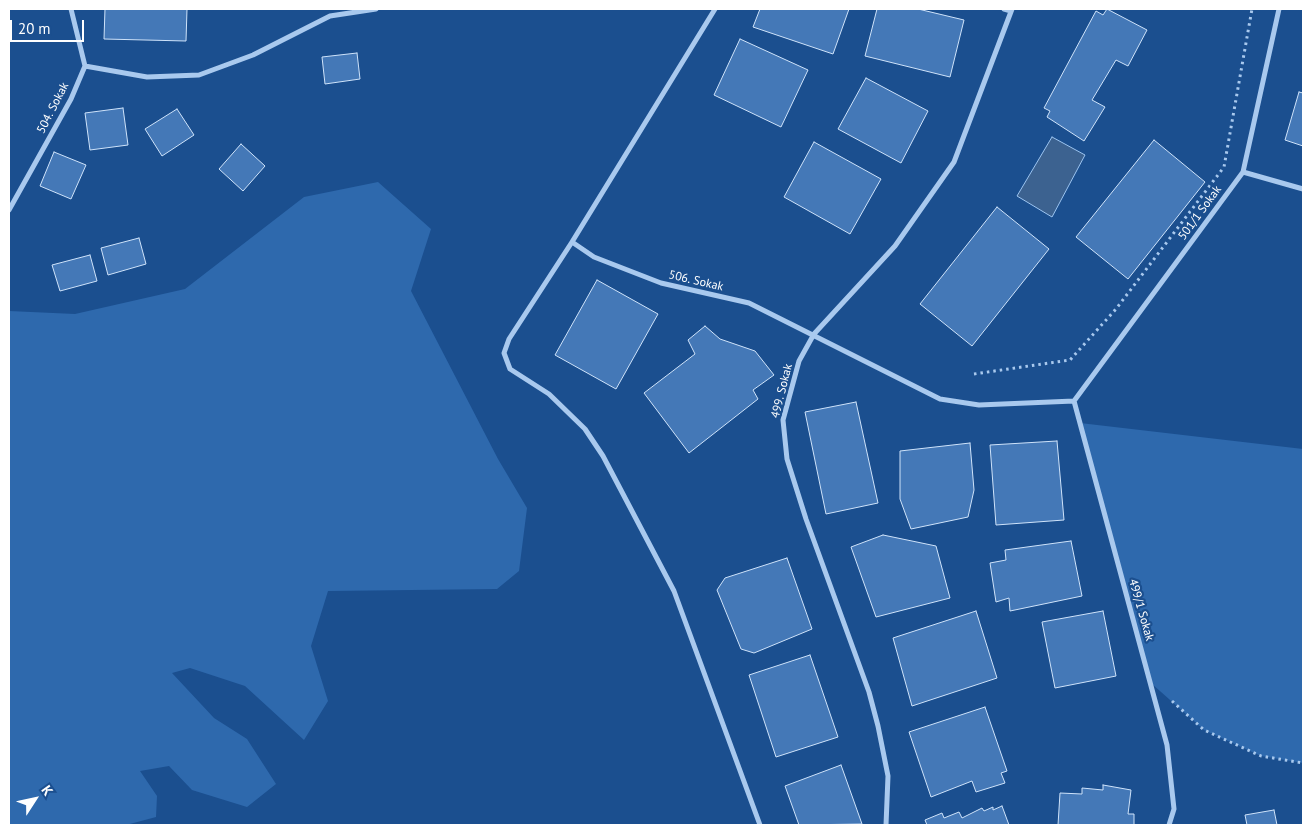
<!DOCTYPE html>
<style>
body{margin:0}
#map{position:relative;width:1312px;height:834px;overflow:hidden;background:#1b4f8f;font-family:"PT Sans",sans-serif}
canvas{display:block}
.frame{position:absolute;inset:0;border:10px solid #fff;pointer-events:none}
.north{position:absolute;left:10px;top:774px;width:50px;height:50px;-webkit-text-stroke:4px #1b4f8f;paint-order:stroke;rotate:55deg;font-size:14px;font-weight:700;line-height:20px;text-align:center;color:#fff}
.north::after{content:'';display:block;margin:auto;width:18px;height:22px;background:#fff;clip-path:polygon(50% 0,100% 100%,50% 72%,0 100%)}
.scale{position:absolute;left:10px;top:20px;width:74px;height:22px;box-sizing:border-box;border:2px solid #fff;border-top:0;padding-left:6px;font-size:15px;line-height:18px;white-space:nowrap;color:#fff;-webkit-text-stroke:4px #1b4f8f;paint-order:stroke}
</style>
<div id="map">
<canvas width="1312" height="834"></canvas>
<div class="frame"></div>
<div class="north">K</div>
<div class="scale">20 m</div>
</div>
<script>
const g = document.querySelector('canvas').getContext('2d');
g.lineJoin = 'round';
function fill(path, color) { g.fillStyle = color; g.fill(path, 'evenodd'); }
const toPath = rows => new Path2D(rows.map(r => 'M' + r).join(''));
function trace(path, color, width, dash) { g.strokeStyle = color; g.lineWidth = width; g.lineCap = dash ? 'butt' : 'round'; g.setLineDash(dash || []); g.stroke(path); }
function drawText(font, color, halo, rows, align = 'center') {
  g.font = font + ' "PT Sans",sans-serif'; g.lineWidth = 4.5; g.setLineDash([]); g.textBaseline = 'middle'; g.strokeStyle = halo; g.fillStyle = color; for (const [text, x, y, turn = 0] of rows) {
    g.save(); g.translate(x, y); g.rotate((+turn || 0) * Math.PI / 180); g.textAlign = isNaN(turn) ? turn : align; if (halo) g.strokeText(text, 0, 0); g.fillText(text, 0, 0); g.restore();
  }
}
fill(toPath([
 [378,182,431,229,411,291,498,459,527,508,519,571,497,589,328,591,311,646,328,701,304,740,245,686,190,668,172,673,214,718,247,739,276,784,247,807,192,790,169,766,140,771,157,796,156,817,126,825,9,825,9,311,75,314,185,289,304,197],
 [1080,423,1303,449,1303,763,1261,756,1204,730,1152,684]
]), '#2e69ad');
const water = toPath([
 [1052,137,1085,155,1052,217,1017,196,1052,137]
]);
fill(water, '#3c6290');
trace(water, '#9cc4f0', 1);
const building = toPath([
 [105,9,187,9,186,41,104,39,105,9],
 [760,9,849,9,833,54,753,27,760,9],
 [877,9,918,9,964,20,950,77,865,56,877,9],
 [1107,9,1147,30,1128,66,1116,60,1092,100,1105,107,1084,141,1047,117,1050,111,1044,108,1096,11,1103,15,1107,9],
 [740,39,808,70,781,127,714,95,740,39],
 [357,53,360,79,325,84,322,57,357,53],
 [866,78,928,111,901,163,838,129,866,78],
 [1299,92,1303,93,1303,146,1285,140,1299,92],
 [123,108,128,145,90,150,85,113,123,108],
 [177,109,194,135,162,156,145,129,177,109],
 [1154,140,1205,182,1128,279,1076,237,1154,140],
 [814,142,881,179,850,234,784,197,814,142],
 [241,144,265,166,243,191,219,169,241,144],
 [54,152,86,165,71,199,40,186,54,152],
 [997,207,1049,249,972,346,920,304,997,207],
 [139,238,146,264,108,275,101,248,139,238],
 [90,255,97,281,60,291,52,265,90,255],
 [597,280,658,314,616,389,555,355,597,280],
 [705,326,720,339,755,351,774,375,753,390,758,399,689,453,644,393,695,354,688,340,705,326],
 [856,402,878,503,826,514,805,412,856,402],
 [1057,441,1064,520,996,525,990,445,1057,441],
 [970,443,974,490,968,517,911,529,900,499,900,451,970,443],
 [883,535,936,546,950,598,876,617,851,547,883,535],
 [1071,541,1082,596,1010,611,1009,598,996,602,990,563,1006,560,1005,550,1071,541],
 [787,558,812,629,754,653,741,649,717,590,725,578,787,558],
 [976,611,997,678,912,706,893,638,976,611],
 [1103,611,1116,676,1055,688,1042,622,1103,611],
 [810,655,838,737,776,757,749,675,810,655],
 [985,707,1007,771,1001,773,1005,783,976,792,972,781,931,797,909,732,985,707],
 [841,765,862,824,799,825,785,786,841,765],
 [1103,785,1131,790,1128,814,1134,814,1134,825,1058,825,1060,793,1082,794,1082,788,1103,790,1103,785],
 [1002,806,1009,825,927,825,925,820,942,813,944,818,959,812,962,818,982,808,984,811,993,807,993,810,1002,806],
 [1274,810,1277,825,1247,825,1245,815,1274,810]
]);
fill(building, '#4478b7');
trace(building, '#cfe3fa', 1);
trace(toPath([
 [974,374,1070,360,1116,309,1224,167,1252,9],
 [1172,701,1204,730,1261,756,1303,763]
]), '#a9c9ee', 3, [2.5, 4]);
trace(toPath([
 [715,9,572,242,594,257,661,283,749,303,940,399,979,405,1074,401],
 [1004,9,1011,11],
 [85,66,147,77,199,75,253,55,330,16,376,9],
 [1243,172,1303,189],
 [9,210,71,99,85,66,71,9],
 [572,242,509,339,504,353,510,369,549,394,585,429,603,456,674,591,760,825],
 [1074,401,1243,172,1279,9],
 [1074,401,1167,745,1174,809,1169,825],
 [886,825,888,776,878,726,869,692,806,519,787,459,783,420,799,361,814,334,895,246,954,162,1012,9]
]), '#a9c9ee', 5);
drawText('12px', '#fff', '#1b4f8f', [
 ["504. Sokak",53,108,-63],
 ["501/1 Sokak",1200,213,-54],
 ["506. Sokak",696,281,13],
 ["499. Sokak",782,391,-76],
 ["499/1 Sokak",1141,610,74]
]);
</script>
